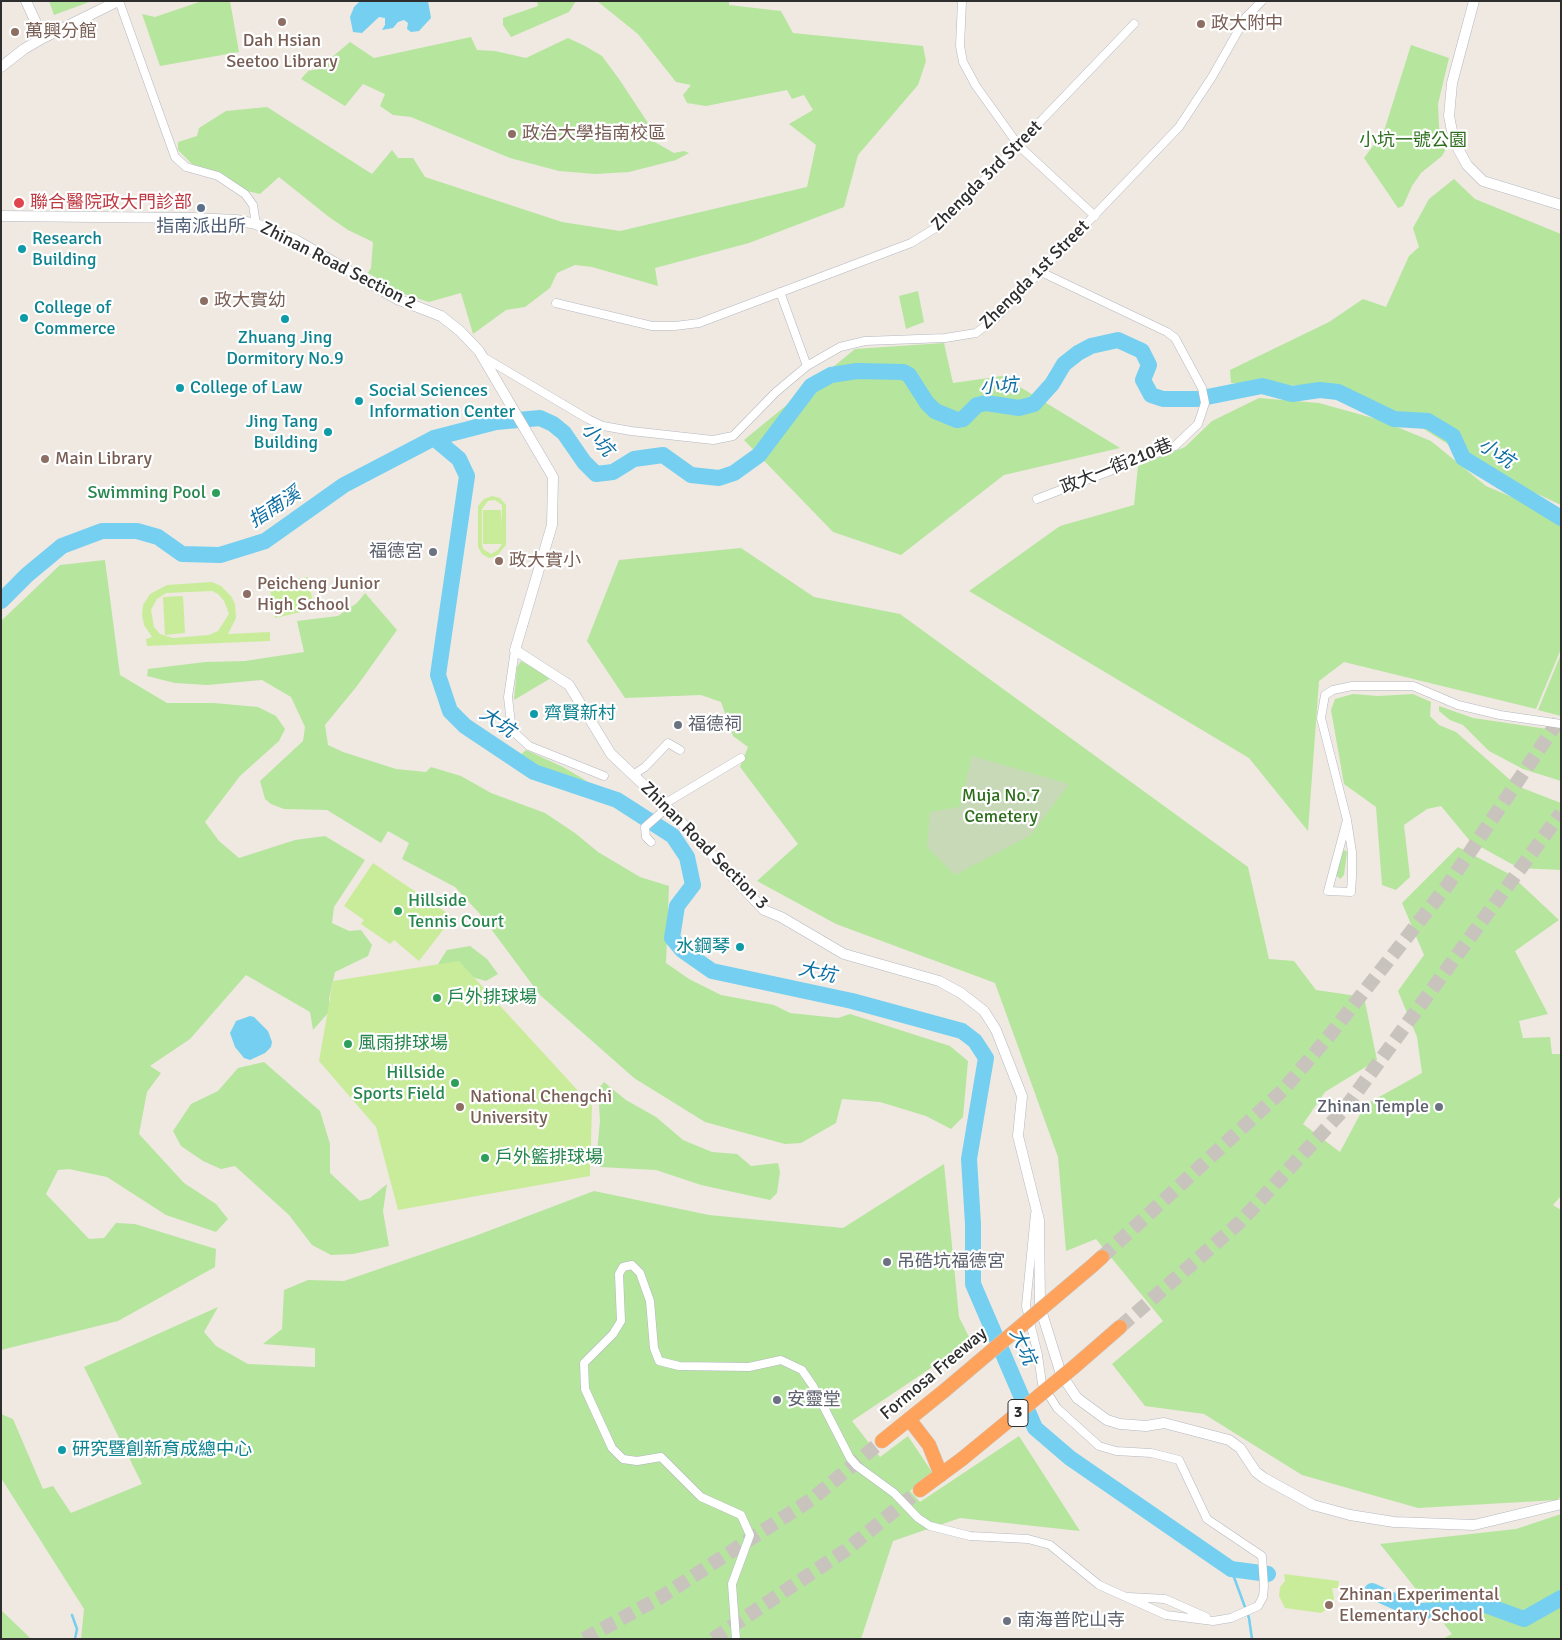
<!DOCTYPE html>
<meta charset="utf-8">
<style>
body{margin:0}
#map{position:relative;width:1562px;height:1640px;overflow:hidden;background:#efe9e1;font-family:Signika,sans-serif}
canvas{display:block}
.frame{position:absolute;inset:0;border:2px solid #2e2e2e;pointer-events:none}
</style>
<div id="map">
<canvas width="1562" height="1640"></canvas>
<div class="frame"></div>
</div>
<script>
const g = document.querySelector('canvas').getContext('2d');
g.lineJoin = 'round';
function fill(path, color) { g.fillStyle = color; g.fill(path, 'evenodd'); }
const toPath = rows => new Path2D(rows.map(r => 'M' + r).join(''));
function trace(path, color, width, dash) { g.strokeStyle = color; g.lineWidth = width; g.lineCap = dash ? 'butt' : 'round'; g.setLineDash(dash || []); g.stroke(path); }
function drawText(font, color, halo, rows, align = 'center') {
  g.font = font + ' Signika,"Noto Sans TC",sans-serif'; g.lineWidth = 4.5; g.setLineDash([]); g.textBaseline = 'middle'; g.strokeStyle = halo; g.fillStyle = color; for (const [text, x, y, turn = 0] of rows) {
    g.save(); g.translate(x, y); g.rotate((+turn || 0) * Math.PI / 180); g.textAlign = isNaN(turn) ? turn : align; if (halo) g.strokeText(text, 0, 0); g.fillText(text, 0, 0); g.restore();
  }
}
fill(toPath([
 [49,1,92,1,54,15],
 [202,1,230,1,239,52,160,66,142,14,155,17],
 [537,1,576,1,569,12,511,37,503,25,503,18,538,6],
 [597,1,729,1,729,5,781,11,793,33,923,46,926,61,918,85,858,155,844,207,749,243,655,268,658,286,592,267,575,265,557,273,550,288,525,307,506,310,473,334,461,293,429,302,404,294,368,273,371,268,373,242,348,230,329,217,279,177,260,194,247,191,223,176,192,164,178,150,178,142,197,136,199,128,226,111,267,107,372,174,392,150,398,158,413,158,425,177,562,222,620,231,807,187,816,145,789,124,813,110,804,95,792,99,787,90,706,106,687,103,683,95,691,85,676,82,638,34],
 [471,37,477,50,495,51,526,58,568,38,585,46,602,56,619,79,652,129,653,141,674,153,684,151,689,153,676,160,629,172,595,174,559,171,510,158,411,117,393,115,380,106,385,94,363,84,345,106,301,79,308,71,318,69,350,42,374,58],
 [1411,45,1449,58,1438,104,1439,127,1446,149,1442,156,1421,173,1412,186,1403,206,1398,208,1364,158,1384,131],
 [1454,179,1475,199,1561,234,1561,505,1497,475,1403,416,1332,387,1231,383,1230,370,1329,322,1363,299,1386,307,1409,256,1419,247,1413,228,1429,199],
 [918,291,924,322,906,329,899,296],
 [944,343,953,383,1002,376,1120,448,1004,475,901,555,833,532,744,440,855,349],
 [1259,398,1319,403,1380,420,1431,441,1486,486,1561,518,1561,649,1536,709,1344,662,1319,681,1308,831,1249,758,969,591,1060,526,1134,505,1138,466,1185,447,1212,421],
 [741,548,814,597,900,614,1248,867,1269,959,1294,961,1316,990,1364,997,1377,1060,1325,1092,1303,1124,1340,1152,1365,1105,1422,1073,1417,1037,1398,991,1424,955,1402,903,1458,847,1511,875,1559,920,1515,951,1548,1014,1519,1021,1523,1038,1550,1037,1552,1054,1561,1054,1561,1196,1553,1205,1561,1210,1561,1496,1557,1500,1418,1508,1302,1475,1204,1414,1145,1406,1112,1364,1163,1321,1096,1239,1066,1251,1058,1157,995,983,836,924,757,881,798,844,740,767,748,747,733,736,721,702,701,695,625,698,587,641,619,560],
 [105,560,120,675,167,703,214,703,258,707,276,716,285,729,279,741,240,776,205,822,219,841,239,858,295,840,325,836,365,860,334,907,332,923,349,931,361,930,372,945,368,956,335,972,329,999,329,1012,313,1030,310,1012,246,975,190,1039,150,1066,161,1073,147,1092,139,1134,184,1183,216,1204,228,1219,216,1232,166,1215,107,1177,69,1169,58,1170,46,1194,89,1239,104,1238,116,1223,135,1224,216,1249,215,1267,118,1321,1,1350,1,621,60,565],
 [365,593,397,630,357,686,325,725,328,745,343,752,396,769,426,772,431,767,461,776,491,793,545,813,575,833,598,852,640,877,669,886,666,963,689,979,721,995,774,1005,790,1013,838,1018,850,1014,950,1046,968,1061,963,1117,951,1129,926,1116,880,1102,842,1099,836,1123,801,1143,785,1144,705,1122,634,1078,540,995,480,914,455,887,402,859,409,843,388,831,381,843,327,810,284,809,271,804,265,799,260,781,303,741,305,727,291,697,262,680,207,685,175,683,147,676,148,669,205,662,245,661,304,652,297,621,338,616,357,603],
 [1561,654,1561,716,1538,710],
 [521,661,551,678,514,700,517,667],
 [1353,694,1378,696,1413,694,1431,702,1430,716,1439,725,1456,732,1517,786,1561,803,1561,870,1519,868,1470,841,1441,806,1427,809,1404,825,1410,877,1396,890,1382,885,1376,807,1344,784,1331,710,1335,699],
 [1439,706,1473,718,1561,731,1561,781,1523,769,1489,751,1463,725,1450,720,1439,711],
 [526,750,563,767,587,781,547,772,530,764,518,757],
 [1345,850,1347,852,1344,875,1340,879,1336,875,1343,851],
 [470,946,487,959,498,974,486,981,472,977,431,975,447,950],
 [264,1062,320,1111,330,1144,330,1173,360,1201,370,1198,387,1184,383,1211,389,1246,353,1254,331,1255,312,1245,289,1215,235,1166,221,1169,203,1161,181,1146,173,1131,191,1104,218,1091,238,1068],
 [604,1082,626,1100,656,1117,683,1140,712,1152,737,1154,751,1166,778,1163,780,1172,777,1193,770,1200,701,1185,656,1170,600,1167,597,1152,600,1121,598,1089],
 [944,1164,959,1317,971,1341,852,1421,880,1457,908,1436,932,1472,910,1491,920,1502,1019,1436,1080,1531,960,1518,893,1541,861,1639,81,1639,84,1609,1,1478,1,1414,13,1419,43,1489,53,1486,71,1513,142,1484,84,1367,218,1307,204,1332,216,1346,248,1364,315,1367,315,1348,263,1344,282,1329,284,1290,308,1280,344,1281,475,1236,594,1191,709,1215,843,1228],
 [1561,1514,1561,1639,1443,1639,1452,1634,1380,1544,1516,1529],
 [1,1610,25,1633,31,1639,1,1639]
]), '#b6e59e');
fill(toPath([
 [972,756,1069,784,1031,835,955,875,927,847,930,812,960,807]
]), '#c8d9b8');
fill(toPath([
 [492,496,500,498,506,505,506,545,497,556,489,558,482,554,478,547,478,506,484,499],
 [495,500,502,505,502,525,501,510,483,510,483,544,502,544,498,550,491,554,483,549,482,544,482,509,488,501],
 [308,577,314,609,275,618,269,584],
 [212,582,221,586,231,596,235,604,236,618,228,634,270,632,270,641,147,646,146,639,152,637,144,625,142,615,143,605,150,594,167,585],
 [212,591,218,594,224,601,229,614,218,631,209,635,173,638,160,634,154,627,151,610,157,599,166,593],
 [183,596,185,633,165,635,163,597],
 [373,863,453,917,419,961,394,940,390,944,361,924,364,920,344,906],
 [459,961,592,1106,590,1176,398,1210,376,1127,319,1061,333,981],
 [1284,1574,1339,1581,1338,1588,1332,1588,1334,1598,1331,1606,1321,1613,1285,1608,1279,1596,1280,1587,1285,1581]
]), '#c9ec9a');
fill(toPath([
 [360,1,428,1,431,18,419,31,411,32,407,29,408,23,404,20,398,22,393,28,382,30,385,25,385,18,379,17,362,33,353,32,350,17,354,7],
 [250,1016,254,1017,268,1031,272,1042,271,1047,265,1053,250,1060,244,1058,235,1047,230,1033,236,1021]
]), '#75cff0');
trace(toPath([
 [1231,1569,1249,1618,1252,1639],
 [72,1615,77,1629,75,1639]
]), '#75cff0', 2.5);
trace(toPath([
 [434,438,459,459,467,476,438,675,450,711,465,726,534,772,617,800,673,836,687,857,693,885,677,906,672,938,682,950,712,971,852,1001,962,1031,975,1041,986,1058,969,1159,973,1224,973,1284,1035,1428,1070,1458,1231,1569,1268,1574],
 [1,601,27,575,62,546,102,531,137,531,158,537,182,554,220,555,265,541,344,485,434,438,496,422,540,418,553,424,564,433,584,462,596,474,613,472,634,459,663,455,691,475,719,478,734,473,759,455,811,386,831,375,857,371,903,372,909,375,927,403,935,411,957,420,963,419,977,405,986,403,1019,408,1034,404,1052,384,1064,364,1078,353,1091,346,1118,340,1142,351,1149,365,1143,380,1151,395,1163,399,1197,399,1262,386,1292,394,1320,390,1338,392,1394,419,1428,421,1453,436,1463,458,1561,518],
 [1372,1591,1416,1611,1446,1610,1480,1603,1524,1619,1561,1598]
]), '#75cff0', 16);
trace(toPath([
 [1102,1257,1283,1090,1329,1036,1447,886,1561,717],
 [1120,1327,1240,1222,1346,1107,1561,813],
 [584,1639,661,1597,812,1499,882,1441],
 [713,1639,846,1550,920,1490]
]), '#c8c4bd', 14, [14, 7]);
const minor = toPath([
 [119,1,175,157,186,167,218,176,245,194,253,205,256,224],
 [962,1,960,46,963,62,976,86,1019,146,1095,216],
 [780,292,807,366],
 [556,303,652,326,675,326,699,323,911,243,942,224,1134,24],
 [485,358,588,419,603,426,631,431,713,440,733,436,776,392,807,366,840,347,865,341,945,338,976,333,996,318,1179,127,1212,77,1246,17,1262,1],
 [1037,499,1175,446,1198,424,1205,403,1202,388,1175,338,1167,332,1041,272],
 [515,650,508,697,511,724,515,733,529,746,604,776],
 [633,775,645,767,668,743,680,750],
 [1347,820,1328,891,1351,892,1352,876,1352,852,1347,820,1321,718,1325,695,1333,690,1352,686,1413,686,1458,705,1500,715,1561,724],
 [651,842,646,837,645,827,661,813,664,804,741,758],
 [1129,1597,1165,1599,1206,1617],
 [736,1639,732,1584,750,1535,741,1515,701,1497,661,1457,637,1461,623,1459,612,1448,585,1389,584,1363,613,1334,621,1321,619,1274,623,1267,632,1265,640,1273,650,1301,654,1348,659,1361,679,1366,749,1367,781,1360,802,1370,813,1386,850,1458,857,1466,894,1493,918,1518,930,1526,970,1536,1028,1539,1050,1545,1099,1585,1166,1615,1213,1621,1231,1618,1258,1606,1263,1597,1264,1586,1262,1556,1207,1519,1179,1460,1151,1453,1116,1451,1099,1446,1057,1408,1042,1384,1038,1355,1026,1306,1035,1214]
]);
const tertiary = toPath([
 [26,1,43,38],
 [1474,1,1452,83,1449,116,1454,141,1467,165,1483,181,1561,205],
 [1,67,24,49,43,38,118,1],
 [1,216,193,218,236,220,256,224,296,240,397,299,441,316,460,331,479,351,553,477,552,525,515,650,569,685,611,754,664,804,764,910,781,917,844,954,939,981,961,993,984,1011,996,1030,1022,1096,1018,1136,1039,1220,1040,1307,1061,1374,1077,1398,1107,1420,1120,1424,1146,1426,1164,1423,1229,1440,1240,1448,1256,1472,1264,1478,1313,1505,1350,1515,1394,1522,1474,1525,1561,1504]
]);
const motorway = toPath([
 [1092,1266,1102,1257],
 [1074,1367,1120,1327],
 [909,1419,929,1445,941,1475],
 [882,1441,944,1391],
 [920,1490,962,1459]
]);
trace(minor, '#b4b7c1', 9);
trace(tertiary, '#b4b7c1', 11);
trace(motorway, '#c9c9c9', 15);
trace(minor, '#fff', 8);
trace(tertiary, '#fff', 10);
trace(motorway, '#ffa35c', 14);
const motorwayBridge = toPath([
 [944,1391,1092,1266],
 [962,1459,1074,1367]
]);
trace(motorwayBridge, '#c9c9c9', 15, []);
trace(motorwayBridge, '#ffa35c', 14);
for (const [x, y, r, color] of [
 [282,22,5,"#8d6e63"],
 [1201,24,5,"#8d6e63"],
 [15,32,5,"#8d6e63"],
 [512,134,5,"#8d6e63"],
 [19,203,6,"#e0444e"],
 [201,208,5,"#5c6f8a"],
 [22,249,5,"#0f9aa8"],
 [204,301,5,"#8d6e63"],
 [24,318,5,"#0f9aa8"],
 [285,319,5,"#0f9aa8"],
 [180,388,5,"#0f9aa8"],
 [359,401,5,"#0f9aa8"],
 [328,432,5,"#0f9aa8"],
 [45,459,5,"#8d6e63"],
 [216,493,5,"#2e9e5b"],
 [433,552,5,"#6b7280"],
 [499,561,5,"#8d6e63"],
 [247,594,5,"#8d6e63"],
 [534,714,5,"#0f9aa8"],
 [678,725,5,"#6b7280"],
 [398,911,5,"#2e9e5b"],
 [740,947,5,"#0f9aa8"],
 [437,998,5,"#2e9e5b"],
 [348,1044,5,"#2e9e5b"],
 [455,1083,5,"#2e9e5b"],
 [460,1107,5,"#8d6e63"],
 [1439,1107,5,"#6b7280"],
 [485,1158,5,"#2e9e5b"],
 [887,1262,5,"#6b7280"],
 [777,1400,5,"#6b7280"],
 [62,1450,5,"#0f9aa8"],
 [1329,1605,5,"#8d6e63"],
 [1007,1621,5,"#6b7280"]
]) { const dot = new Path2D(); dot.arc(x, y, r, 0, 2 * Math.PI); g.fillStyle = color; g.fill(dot); trace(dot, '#fff', 2); }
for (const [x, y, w] of [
 [1018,1413,20]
]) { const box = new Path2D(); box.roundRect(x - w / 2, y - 13.5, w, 27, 4); g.fillStyle = '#fff'; g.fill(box); trace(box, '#2e2e2e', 1); }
drawText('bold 16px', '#2e2e2e', null, [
 ["3",1018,1413]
]);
drawText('18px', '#785e54', '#fff', [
 ["政大附中",1211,24],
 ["萬興分館",25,32],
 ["Dah Hsian",282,41,"center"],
 ["Seetoo Library",282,62,"center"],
 ["政治大學指南校區",522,134],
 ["政大實幼",214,301],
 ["Main Library",55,459],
 ["政大實小",509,561],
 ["Peicheng Junior",257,584],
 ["High School",257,605],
 ["National Chengchi",470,1097],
 ["University",470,1118],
 ["Zhinan Experimental",1339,1595],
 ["Elementary School",1339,1616]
], 'left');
drawText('18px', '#2c6e1b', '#fff', [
 ["小坑一號公園",1413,141],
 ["Muja No.7",1001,796],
 ["Cemetery",1001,817]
]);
drawText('18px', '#2e2e2e', '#fff', [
 ["Zhengda 3rd Street",987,176,-45],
 ["Zhinan Road Section 2",338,266,27],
 ["Zhengda 1st Street",1035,275,-45],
 ["政大一街210巷",1117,467,-22],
 ["Zhinan Road Section 3",704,846,45],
 ["Formosa Freeway",934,1374,-40]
]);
drawText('18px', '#be3a42', '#fff', [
 ["聯合醫院政大門診部",30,203]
], 'left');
drawText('18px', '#4e5e75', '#fff', [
 ["指南派出所",201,227]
]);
drawText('18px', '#0d838f', '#fff', [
 ["Research",32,239],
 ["Building",32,260],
 ["College of",34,308],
 ["Commerce",34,329],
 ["Zhuang Jing",285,338,"center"],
 ["Dormitory No.9",285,359,"center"],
 ["College of Law",190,388],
 ["Social Sciences",369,391],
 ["Information Center",369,412],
 ["Jing Tang",318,422,"right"],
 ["Building",318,443,"right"],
 ["齊賢新村",544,714],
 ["水鋼琴",730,947,"right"],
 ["研究暨創新育成總中心",72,1450]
], 'left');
drawText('18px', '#27864d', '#fff', [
 ["Swimming Pool",206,493,"right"],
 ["Hillside",408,901],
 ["Tennis Court",408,922],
 ["戶外排球場",447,998],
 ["風雨排球場",358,1044],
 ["Hillside",445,1073,"right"],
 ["Sports Field",445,1094,"right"],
 ["戶外籃排球場",495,1158]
], 'left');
drawText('18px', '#5b616d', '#fff', [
 ["福德宮",423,552,"right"],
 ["福德祠",688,725],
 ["Zhinan Temple",1429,1107,"right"],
 ["吊硞坑福德宮",897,1262],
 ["安靈堂",787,1400],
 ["南海普陀山寺",1017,1621]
], 'left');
drawText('italic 19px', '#0d6fa3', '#fff', [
 ["小坑",999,387,-3],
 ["小坑",597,440,48],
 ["小坑",1496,454,33],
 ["指南溪",275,508,-33],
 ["大坑",497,723,34],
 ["大坑",817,973,12],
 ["大坑",1022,1347,66]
]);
</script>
